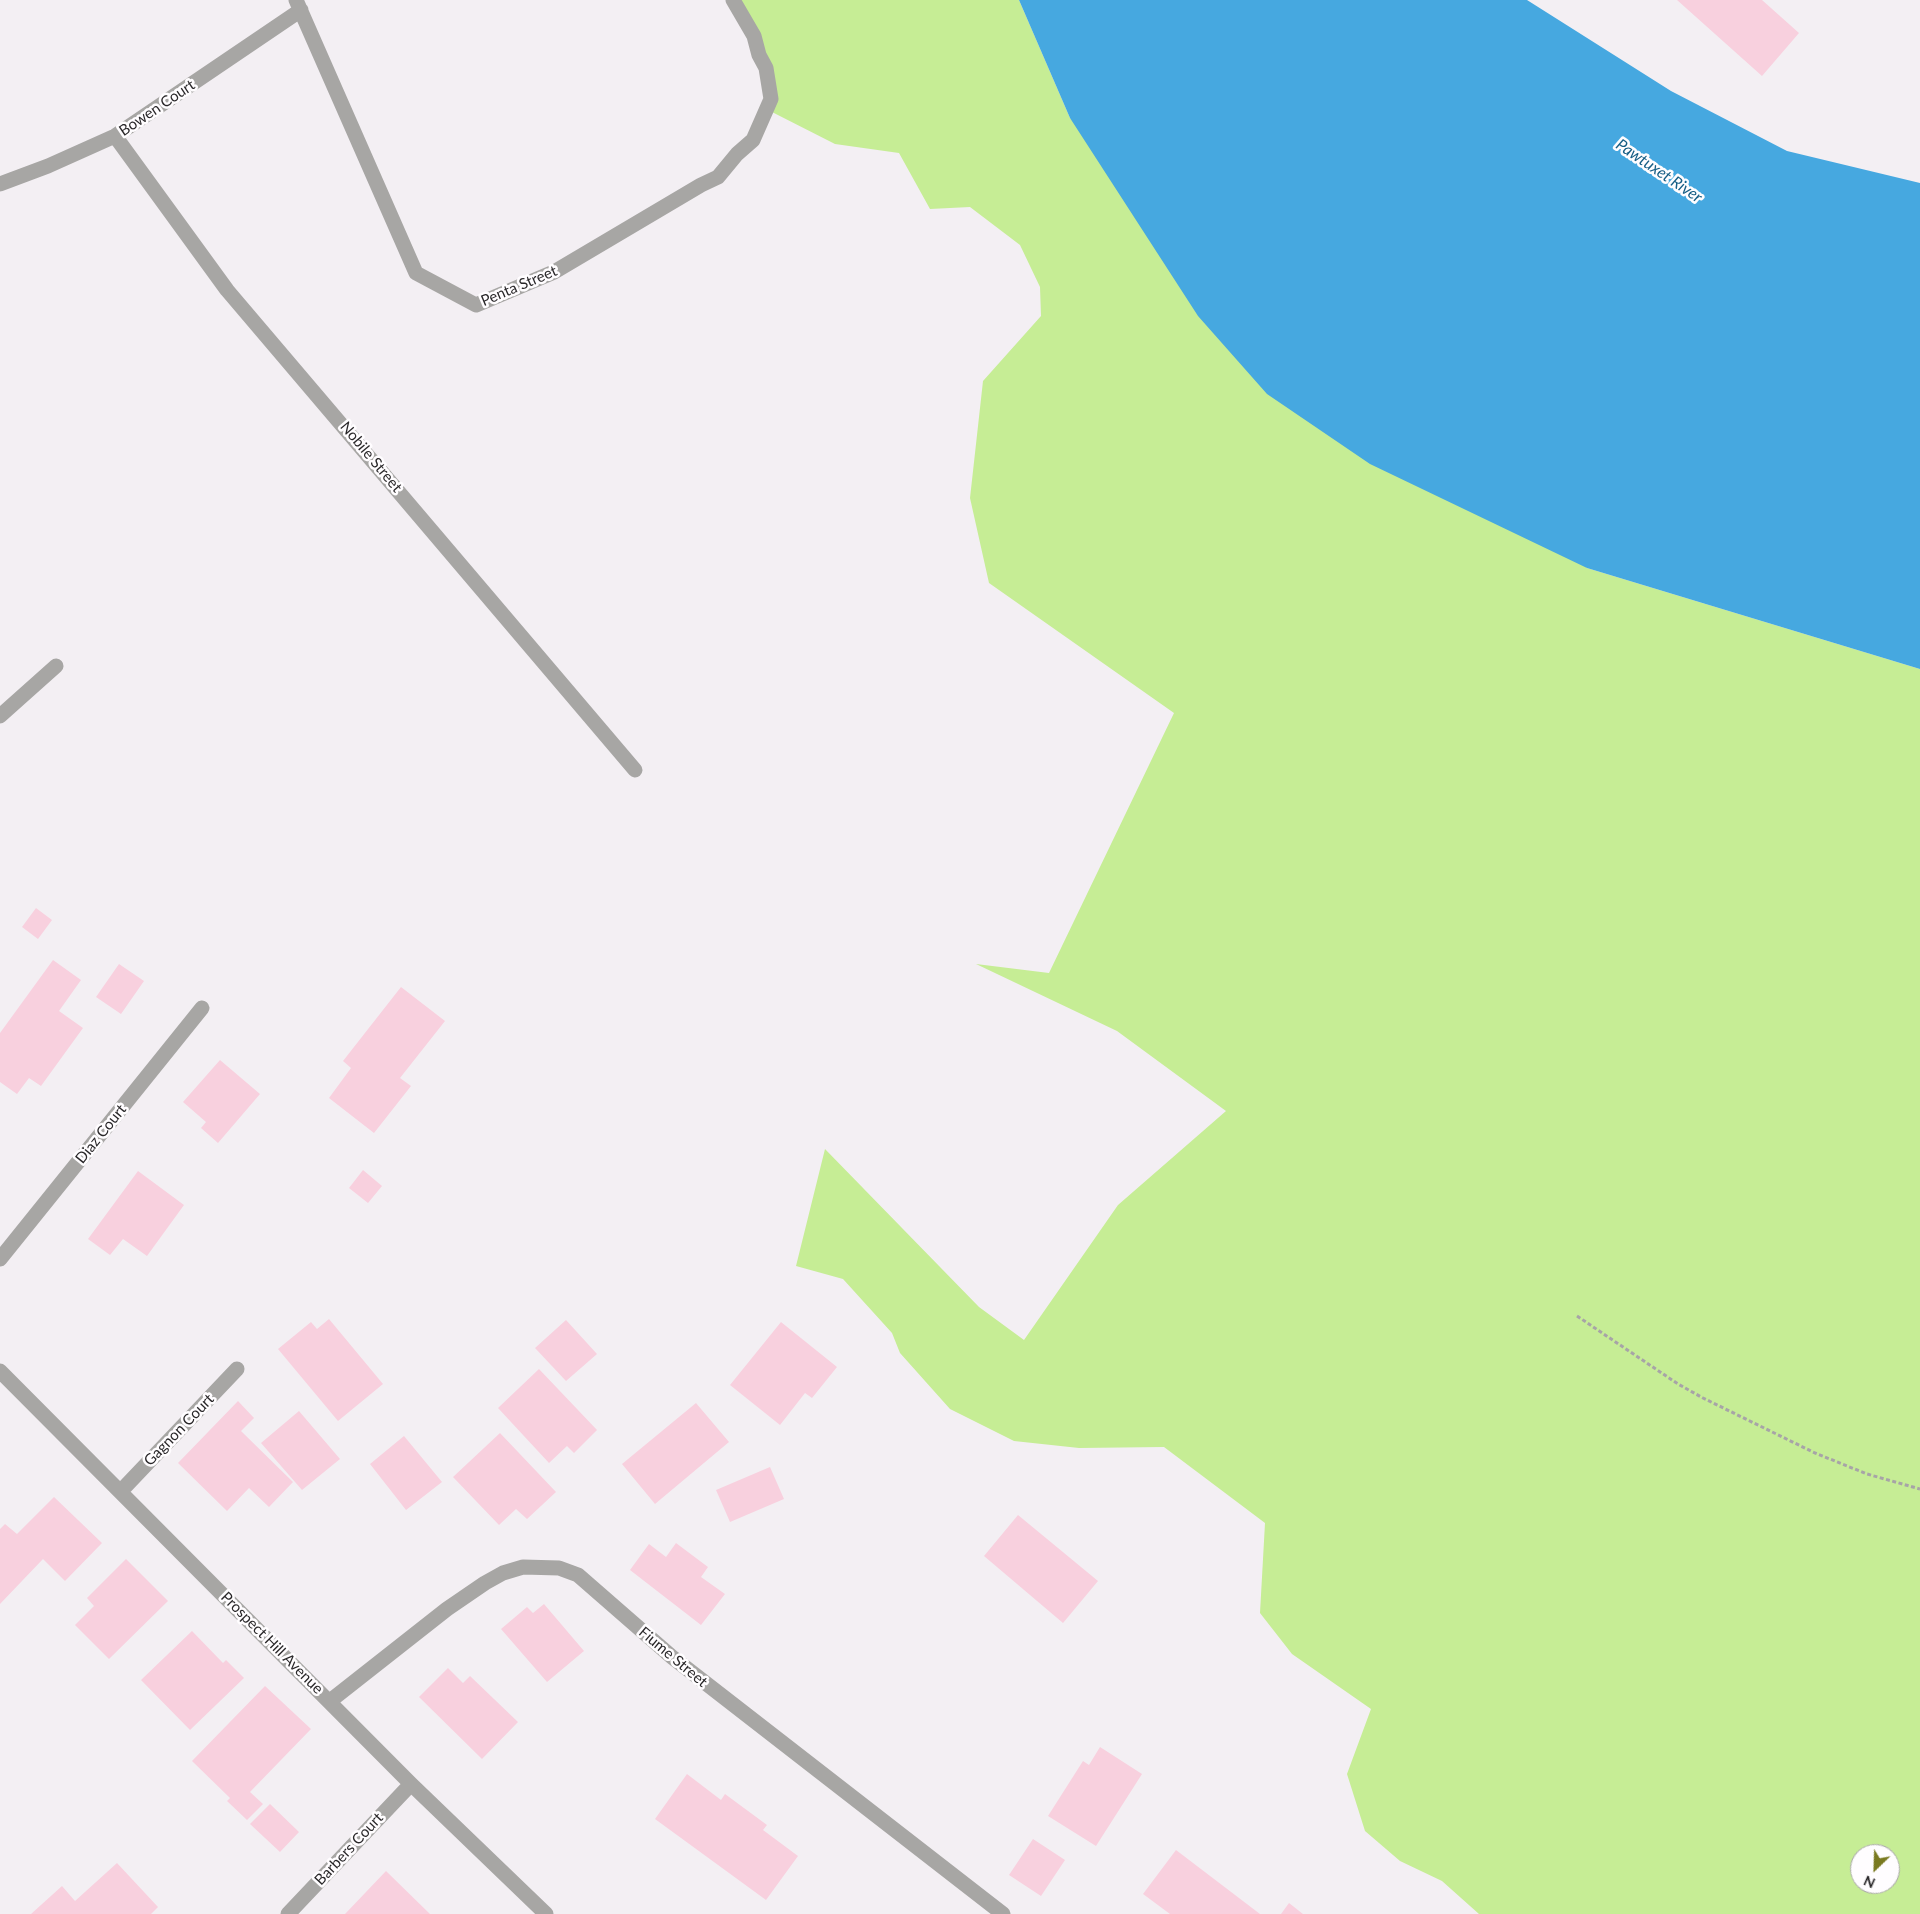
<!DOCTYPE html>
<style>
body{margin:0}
#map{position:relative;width:1920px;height:1914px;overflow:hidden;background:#f3eff3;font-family:Lato,sans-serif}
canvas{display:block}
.north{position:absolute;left:1850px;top:1844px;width:50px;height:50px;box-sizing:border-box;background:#fffdff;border:1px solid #a9a7a9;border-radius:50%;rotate:204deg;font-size:14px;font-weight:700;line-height:20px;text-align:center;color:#292729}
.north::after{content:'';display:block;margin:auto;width:18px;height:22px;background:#7a7a21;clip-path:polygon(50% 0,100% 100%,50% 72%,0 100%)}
</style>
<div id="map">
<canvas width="1920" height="1914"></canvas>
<div class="north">N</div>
</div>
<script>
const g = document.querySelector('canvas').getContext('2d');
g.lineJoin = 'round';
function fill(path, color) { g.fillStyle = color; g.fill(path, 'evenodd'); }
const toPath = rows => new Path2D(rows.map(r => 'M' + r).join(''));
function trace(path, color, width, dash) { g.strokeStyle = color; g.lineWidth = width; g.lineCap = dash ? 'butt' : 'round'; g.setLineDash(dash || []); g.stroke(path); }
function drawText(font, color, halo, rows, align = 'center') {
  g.font = font + ' Lato,sans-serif'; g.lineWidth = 5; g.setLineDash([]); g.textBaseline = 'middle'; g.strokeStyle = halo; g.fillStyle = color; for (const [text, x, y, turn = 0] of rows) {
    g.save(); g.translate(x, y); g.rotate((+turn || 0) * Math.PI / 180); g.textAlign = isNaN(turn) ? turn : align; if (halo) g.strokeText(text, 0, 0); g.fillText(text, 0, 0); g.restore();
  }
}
fill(toPath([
 [729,0,1019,0,1070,118,1587,568,1920,669,1920,1914,1479,1914,1442,1881,1400,1861,1365,1831,1347,1774,1371,1709,1292,1654,1260,1613,1265,1523,1164,1447,1079,1448,1014,1441,950,1409,900,1353,892,1333,843,1279,796,1266,825,1149,979,1307,1024,1340,1118,1205,1226,1111,1117,1031,976,964,1049,973,1174,713,989,583,970,498,983,381,1041,316,1040,287,1020,245,970,207,930,209,899,153,835,144,770,111,760,61],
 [1860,1854,1890,1854,1890,1884,1860,1884]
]), '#c6ed95');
fill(toPath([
 [1019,0,1527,0,1671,91,1787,151,1920,183,1920,669,1587,568,1370,464,1267,394,1198,316,1070,118]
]), '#46a8e0');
fill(toPath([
 [1677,0,1762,0,1799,33,1762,76],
 [36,908,52,920,38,939,22,927],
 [53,960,81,980,59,1011,83,1028,41,1086,29,1078,17,1094,0,1082,0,1033],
 [119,964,144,981,121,1014,96,997],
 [401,987,445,1021,400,1078,411,1086,374,1133,329,1098,351,1068,343,1061],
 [220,1060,260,1094,218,1143,201,1128,206,1122,183,1102],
 [363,1170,382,1186,368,1203,349,1188],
 [138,1171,184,1205,147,1256,123,1239,110,1255,88,1239],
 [329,1319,383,1384,338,1421,278,1349,311,1322,317,1329],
 [566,1320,597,1354,566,1381,535,1348],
 [781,1322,837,1367,812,1398,805,1393,780,1425,730,1385],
 [539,1369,597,1430,574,1453,567,1446,549,1463,498,1408],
 [238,1401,254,1418,241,1431,293,1482,269,1507,249,1488,227,1511,178,1463],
 [696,1403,729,1442,655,1504,622,1464],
 [299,1411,340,1459,302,1490,261,1443],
 [500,1433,556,1492,527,1519,516,1509,499,1525,453,1477],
 [404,1436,442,1482,406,1510,370,1464],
 [770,1467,784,1499,730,1522,716,1490],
 [54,1497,102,1543,65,1581,43,1559,0,1604,0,1529,5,1524,17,1534],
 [1018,1515,1098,1581,1063,1623,984,1556],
 [676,1543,708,1567,701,1577,725,1594,701,1625,630,1570,649,1544,666,1557],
 [126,1559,168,1601,109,1659,75,1625,94,1606,87,1598],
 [544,1604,584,1651,547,1682,501,1629,527,1607,533,1613],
 [192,1631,223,1663,226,1660,244,1678,190,1730,141,1680],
 [448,1668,463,1683,470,1676,518,1722,482,1759,419,1697],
 [265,1686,311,1729,250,1792,263,1804,247,1820,227,1801,230,1798,192,1761],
 [1100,1747,1142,1774,1096,1846,1048,1816,1083,1761,1089,1765],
 [687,1774,721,1800,725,1794,767,1825,763,1830,798,1856,766,1900,655,1819],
 [270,1804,299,1832,280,1852,250,1824],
 [1033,1839,1065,1860,1041,1896,1009,1875],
 [1176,1850,1260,1914,1170,1914,1143,1894],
 [117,1863,158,1907,151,1914,31,1914,62,1886,75,1901],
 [386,1871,430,1914,345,1914],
 [1289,1903,1303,1914,1281,1914]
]), '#f8d0de');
trace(toPath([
 [1577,1316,1678,1384,1703,1398,1815,1453,1867,1474,1920,1489]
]), '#a7a4a7', 3, [4, 2.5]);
trace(toPath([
 [296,0,416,273,476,305,554,272,701,185,718,177,737,154,753,140,771,99,766,68,759,55,754,36,733,0],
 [115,136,227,290,635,770],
 [0,184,48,166,115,136,301,10],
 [0,716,56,666],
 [0,1259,202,1008],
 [0,1371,411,1784,546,1914],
 [121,1491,237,1369],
 [330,1701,447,1609,485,1583,503,1573,523,1567,559,1568,578,1575,672,1657,1003,1914],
 [288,1914,411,1784]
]), '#a7a6a4', 15);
drawText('15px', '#292729', '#fffdff', [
 ["Bowen Court",157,108,-34],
 ["Penta Street",519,286,-23],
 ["Nobile Street",371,457,50],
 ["Diaz Court",101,1134,-51],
 ["Gagnon Court",179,1430,-46],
 ["Prospect Hill Avenue",272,1643,45],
 ["Fiume Street",673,1657,40],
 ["Barbers Court",349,1849,-47]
]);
drawText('italic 16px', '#175e85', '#fffdff', [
 ["Pawtuxet River",1659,171,34]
]);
</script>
